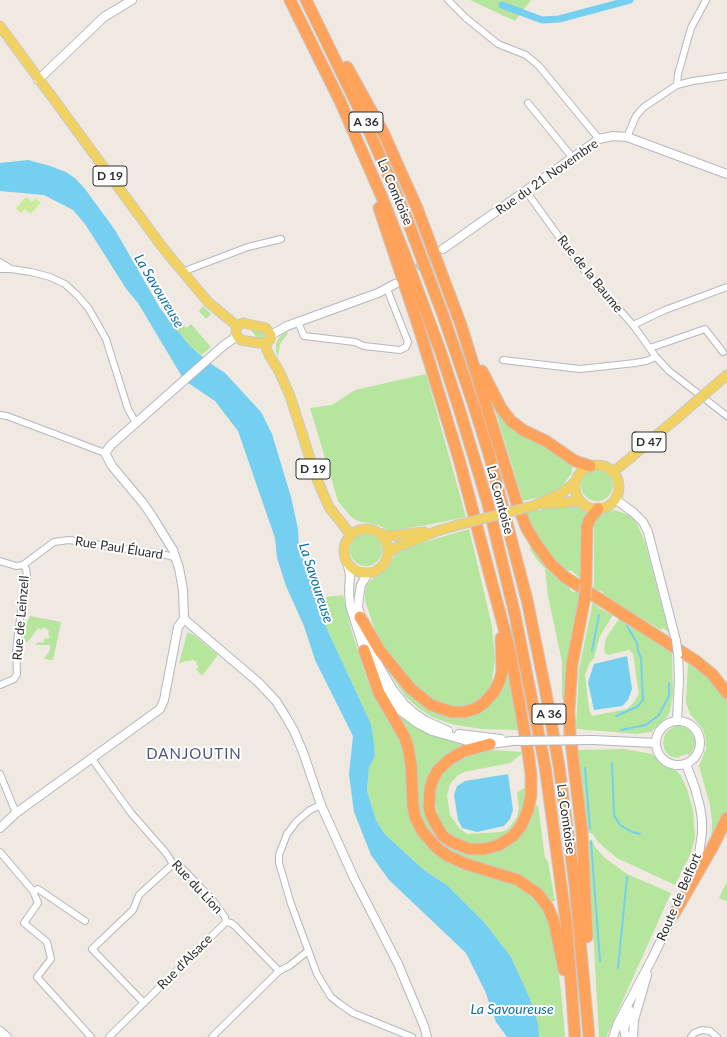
<!DOCTYPE html>
<meta charset="utf-8">
<style>
body{margin:0}
canvas{display:block;background:#efe9e1}
</style>
<canvas width="727" height="1037"></canvas>
<script>
const g = document.querySelector('canvas').getContext('2d');
g.lineJoin = 'round';
function fill(path, color) { g.fillStyle = color; g.fill(path, 'evenodd'); }
const toPath = rows => new Path2D(rows.map(r => 'M' + r).join(''));
function trace(path, color, width, dash) { g.strokeStyle = color; g.lineWidth = width; g.lineCap = dash ? 'butt' : 'round'; g.setLineDash(dash || []); g.stroke(path); }
function drawText(font, color, halo, rows, align = 'center') {
  g.font = font + ' Lato,sans-serif'; g.lineWidth = 4; g.setLineDash([]); g.textBaseline = 'middle'; g.strokeStyle = halo; g.fillStyle = color; for (const [text, x, y, turn = 0] of rows) {
    g.save(); g.translate(x, y); g.rotate((+turn || 0) * Math.PI / 180); g.textAlign = isNaN(turn) ? turn : align; if (halo) g.strokeText(text, 0, 0); g.fillText(text, 0, 0); g.restore();
  }
}
fill(toPath([
 [470,0,531,0,515,21],
 [203,306,211,314,206,319,199,311],
 [182,323,186,328,191,324,211,347,202,355,190,346,176,329],
 [249,328,262,332,266,337,265,339,259,340],
 [286,330,288,333,280,344,278,356,276,353,276,344,278,339],
 [426,374,466,517,427,525,390,531,378,525,358,521,351,517,338,501,310,408,332,405,355,390],
 [493,403,537,441,572,466,572,473,559,490,548,495,523,501],
 '581 485a16 16 0 1 1 32 0a16 16 0 1 1-32 0Z',
 [575,504,588,511,584,519,582,580,572,571,566,570,550,553,535,532,526,513,559,505],
 [615,510,631,516,637,524,645,542,669,633,663,628,661,630,604,596,603,592,594,589,594,523,597,518,600,514,605,512],
 [469,529,492,626,495,660,491,686,486,694,473,704,465,706,454,706,440,704,430,698,413,683,386,652,374,628,365,600,365,593,367,584,371,580,385,569,398,552,404,548],
 '350 550a16 16 0 1 1 32 0a16 16 0 1 1-32 0Z',
 [532,545,569,585,571,591,580,593,566,670,565,701,562,698,562,662,548,596,545,568,537,560,530,549],
 [343,595,351,629,365,674,371,689,396,734,406,755,408,809,413,825,428,845,519,887,532,896,539,903,548,921,554,944,561,990,565,1037,539,1037,530,999,511,957,484,922,448,886,424,870,389,838,384,833,376,820,367,791,369,767,375,756,371,724,326,627,319,598],
 [593,601,599,608,613,615,600,636,594,658,589,664,585,675,589,709,592,716,627,709,633,703,639,694,633,654,629,650,608,655,605,653,604,648,606,638,619,619,622,619,663,644,661,647,670,649,672,652,673,693,670,711,668,716,651,732,637,734,576,729,579,669],
 [30,616,61,622,53,660,44,659,50,650,50,645,35,645,38,642,43,643,45,638,48,639,50,636,48,634,49,631,44,627,41,630,38,628,28,642,20,641,23,622,27,622],
 [187,633,189,633,194,635,218,655,202,676,196,669,199,666,196,664,197,662,192,659,191,661,185,661,179,664],
 [688,661,696,670,701,669,727,699,727,812,711,845,712,821,710,805,699,766,706,749,705,736,702,728,690,714,686,702],
 [388,666,448,716,495,699,502,690,505,679,511,676,519,730,482,729,451,724,432,717,417,707,405,696,386,668],
 [387,696,407,720,418,728,437,737,468,744,437,766,429,819,473,854,484,855,497,851,517,840,524,831,531,820,535,806,538,805,545,858,548,862,555,901,550,902,538,888,521,876,467,860,447,850,431,835,420,815,418,806,417,778],
 [675,726,680,726,688,729,691,732,695,740,695,744,692,752,689,755,687,754,680,756,679,758,672,757,668,754,665,751,663,743,665,734,668,731],
 [624,749,652,754,662,764,677,771,681,776,687,789,693,810,695,838,691,853,675,885,617,858,598,842,593,834,587,832,578,750],
 [491,750,524,752,510,763,464,772,457,776,450,784,447,796,450,815,459,828,467,834,502,832,509,828,517,817,519,808,517,793,522,789,527,788,523,815,511,832,498,841,474,845,458,840,445,828,439,818,436,807,435,795,437,781,448,766,461,758],
 [588,840,592,840,595,847,605,858,627,874,671,893,608,1033,607,1037,599,1037],
 [727,882,727,901,719,898]
]), '#b6e59e');
fill(toPath([
 [26,197,32,202,36,198,41,203,30,214,25,209,21,213,16,208]
]), '#c9ec9a');
fill(toPath([
 [28,160,50,166,66,172,76,179,85,189,115,230,160,308,172,324,190,346,210,363,225,373,261,412,272,434,291,497,298,529,299,547,317,586,326,627,371,724,374,744,375,756,369,767,367,791,376,820,384,833,389,838,424,870,448,886,484,922,511,957,530,999,538,1024,539,1037,507,1037,496,1022,485,991,466,953,389,880,371,855,354,812,349,774,353,736,315,660,304,626,286,586,277,558,275,538,238,431,215,401,188,383,181,375,138,303,127,290,85,224,73,210,44,195,0,191,0,163],
 [627,656,632,689,628,700,622,706,594,710,588,682,594,664],
 [508,774,513,810,510,819,504,826,477,832,462,828,458,820,454,795,457,786,465,781]
]), '#75cff0');
trace(toPath([
 [592,651,599,615],
 [616,716,637,707,643,700,641,658,638,651,637,643,627,626],
 [621,730,646,725,659,715,669,696,669,683],
 [612,763,614,815,620,825,632,832,640,834],
 [585,768,590,829],
 [591,842,600,961],
 [618,968,627,877]
]), '#75cff0', 2);
trace(toPath([
 [502,5,542,20,559,19,630,0]
]), '#75cff0', 7);
trace(toPath([
 [407,275,438,253]
]), '#c8c4bd', 8, [8, 4]);
const street = toPath([
 [448,0,466,18,498,44,526,55,539,66,599,139],
 [677,85,678,74,691,28,706,0],
 [528,103,572,157],
 [627,137,636,116,644,107,677,85,693,81,727,76],
 [526,191,577,262,633,325,656,357,669,371,727,416],
 [0,262,11,269,31,272,50,277,65,284,78,296,89,309,106,339,128,409,136,423],
 [0,269,11,269],
 [182,272,248,247,281,239],
 [298,322,304,336,355,342,364,346,400,350,406,347,408,342,387,289],
 [633,325,665,310,727,287],
 [650,348,705,329,723,352],
 [503,360,580,369,635,363,646,361,656,357],
 [0,415,7,416,31,425,105,453],
 [0,561,16,566,23,565,26,569,27,575,21,611,16,651,17,674,14,679,0,685],
 [23,565,54,542,69,540,166,555,176,558],
 [92,759,131,813,166,853,173,864,180,866,211,898,225,917,226,922],
 [0,774,16,813],
 [321,805,310,810,297,821,287,834,279,855,279,863,291,904,317,974,331,997,340,1004,353,1013,412,1037],
 [0,852,33,891,38,889,85,921],
 [33,891,38,903,24,923,47,942,51,959,37,977,91,1037],
 [226,922,231,923,235,926,279,971],
 [144,1003,92,949,133,910,139,895,173,864],
 [109,1037,226,922],
 [212,1037,279,971,289,966,308,951],
 [691,1037,694,1033,702,1030,710,1031,717,1037]
]);
const secondary = toPath([
 [38,80,104,17,132,0],
 [443,249,599,139,613,136,627,137,727,174],
 [271,335,287,326,378,293,395,284],
 [615,499,634,513,643,522,648,532,676,641],
 [347,562,350,575,349,591,350,605,364,650,366,655],
 [184,619,258,682,276,701,286,717,294,731,303,752,321,805,354,878,398,964,424,1026,427,1037],
 [362,621,358,607,359,596,361,585,368,573],
 [366,634,379,666,393,690,405,705,414,713,426,721,448,731],
 [376,672,401,711,417,723,432,731,471,742,490,744,512,741],
 '656 743a22 22 0 1 1 44 0a22 22 0 1 1-44 0Z',
 [677,721,679,678,678,654],
 [459,734,501,739],
 [593,740,655,743],
 [686,764,695,788,700,807,702,820,702,833,699,854,690,878],
 [0,828,16,813,160,709,164,700,178,627,184,619,183,590,179,568,173,550,152,516,143,503,112,466,105,453,111,445,223,346,237,336],
 [0,1031,7,1037],
 [613,1037,618,1023,652,959,676,909],
 [626,1037,624,1030,629,1010],
 [633,1037,634,1020,647,975]
]);
const primary = toPath([
 [0,26,163,248,208,302,237,326],
 [243,323,266,328,271,335,270,340,264,343,259,343,241,340,237,336,236,332,237,326,243,323],
 [264,343,269,355,279,371,290,396,316,477,329,507,351,535],
 [713,387,727,375],
 '575 487a22 22 0 1 1 44 0a22 22 0 1 1-44 0Z',
 [613,472,629,459,684,412],
 [544,504,580,501],
 [533,506,562,493,575,482],
 '344 551a22 22 0 1 1 44 0a22 22 0 1 1-44 0Z',
 [379,533,389,536,424,532],
 [388,554,398,546,410,542,437,531,458,525]
]);
const highway = toPath([
 [290,0,340,101,381,195,404,253,441,353,459,408,488,504,515,615,545,766,567,929,575,1037],
 [306,0,363,117,407,219,443,315,473,403,489,454,527,600,545,688,559,766,575,886,589,1037],
 [347,67,383,132,417,208,461,325,517,504,527,529,537,545,551,564,565,577,696,661,712,674,727,693],
 [379,208,419,328,459,459,510,651,528,752,531,774,531,795,528,810,521,826,513,836,499,845,484,849,469,849,452,842,443,836,438,828,431,815,429,807,430,789,433,779,438,770,450,759,464,751,490,744],
 [482,371,501,408,511,421,523,430,546,441,575,461,590,466],
 [586,584,587,527,589,520,598,509],
 [585,597,572,665,569,711,570,734,582,833,587,937],
 [360,617,380,651,410,688,431,705,452,712,465,712,477,708,484,703,494,692,500,680,502,671,501,638],
 [364,650,379,693,404,736,408,747,411,765,413,806,415,817,422,831,437,848,448,856,466,864,518,880,537,893,548,907,554,922,564,970],
 [674,914,712,848,727,818]
]);
trace(street, '#b4b7c1', 8);
trace(secondary, '#b4b7c1', 10);
trace(primary, '#c9c9c9', 11);
trace(highway, '#c9c9c9', 13);
trace(street, '#fff', 6);
trace(secondary, '#fff', 8);
trace(primary, '#f2d163', 9);
trace(highway, '#ffa35c', 11);
const secondaryBridge = toPath([
 [676,641,678,654],
 [512,741,593,740]
]);
const primaryBridge = toPath([
 [684,412,713,387],
 [458,525,533,506]
]);
const highwayBridge = toPath([
 [585,597,586,584]
]);
trace(secondaryBridge, '#b4b7c1', 10, []);
trace(primaryBridge, '#c9c9c9', 11, []);
trace(highwayBridge, '#c9c9c9', 13, []);
trace(secondaryBridge, '#fff', 8);
trace(primaryBridge, '#f2d163', 9);
trace(highwayBridge, '#ffa35c', 11);
for (const [x, y, w] of [
 [366,122,34],
 [110,176,34],
 [649,442,34],
 [313,469,34],
 [549,714,34]
]) { const box = new Path2D(); box.roundRect(x - w / 2, y - 10, w, 20, 3); g.fillStyle = '#fff'; g.fill(box); trace(box, '#2e2e2e', 1); }
drawText('bold 12px', '#2e2e2e', null, [
 ["A 36",366,122],
 ["D 19",110,176],
 ["D 47",649,442],
 ["D 19",313,469],
 ["A 36",549,714]
]);
drawText('13px', '#2e2e2e', '#fff', [
 ["Rue du 21 Novembre",547,177,-35],
 ["La Comtoise",395,192,67],
 ["Rue de la Baume",590,274,51],
 ["La Comtoise",500,500,75],
 ["Rue Paul Éluard",119,548,9],
 ["Rue de Leinzell",21,618,-85],
 ["La Comtoise",566,819,82],
 ["Rue du Lion",197,887,47],
 ["Route de Belfort",679,897,-67],
 ["Rue d'Alsace",185,962,-45]
]);
drawText('italic 14px', '#0d6fa3', '#fff', [
 ["La Savoureuse",159,291,59],
 ["La Savoureuse",316,583,72],
 ["La Savoureuse",512,1009]
]);
g.letterSpacing = '1px';
drawText('15px', '#4d5680', '#fff', [
 ["DANJOUTIN",194,754]
]);
g.letterSpacing = '0px';
</script>
